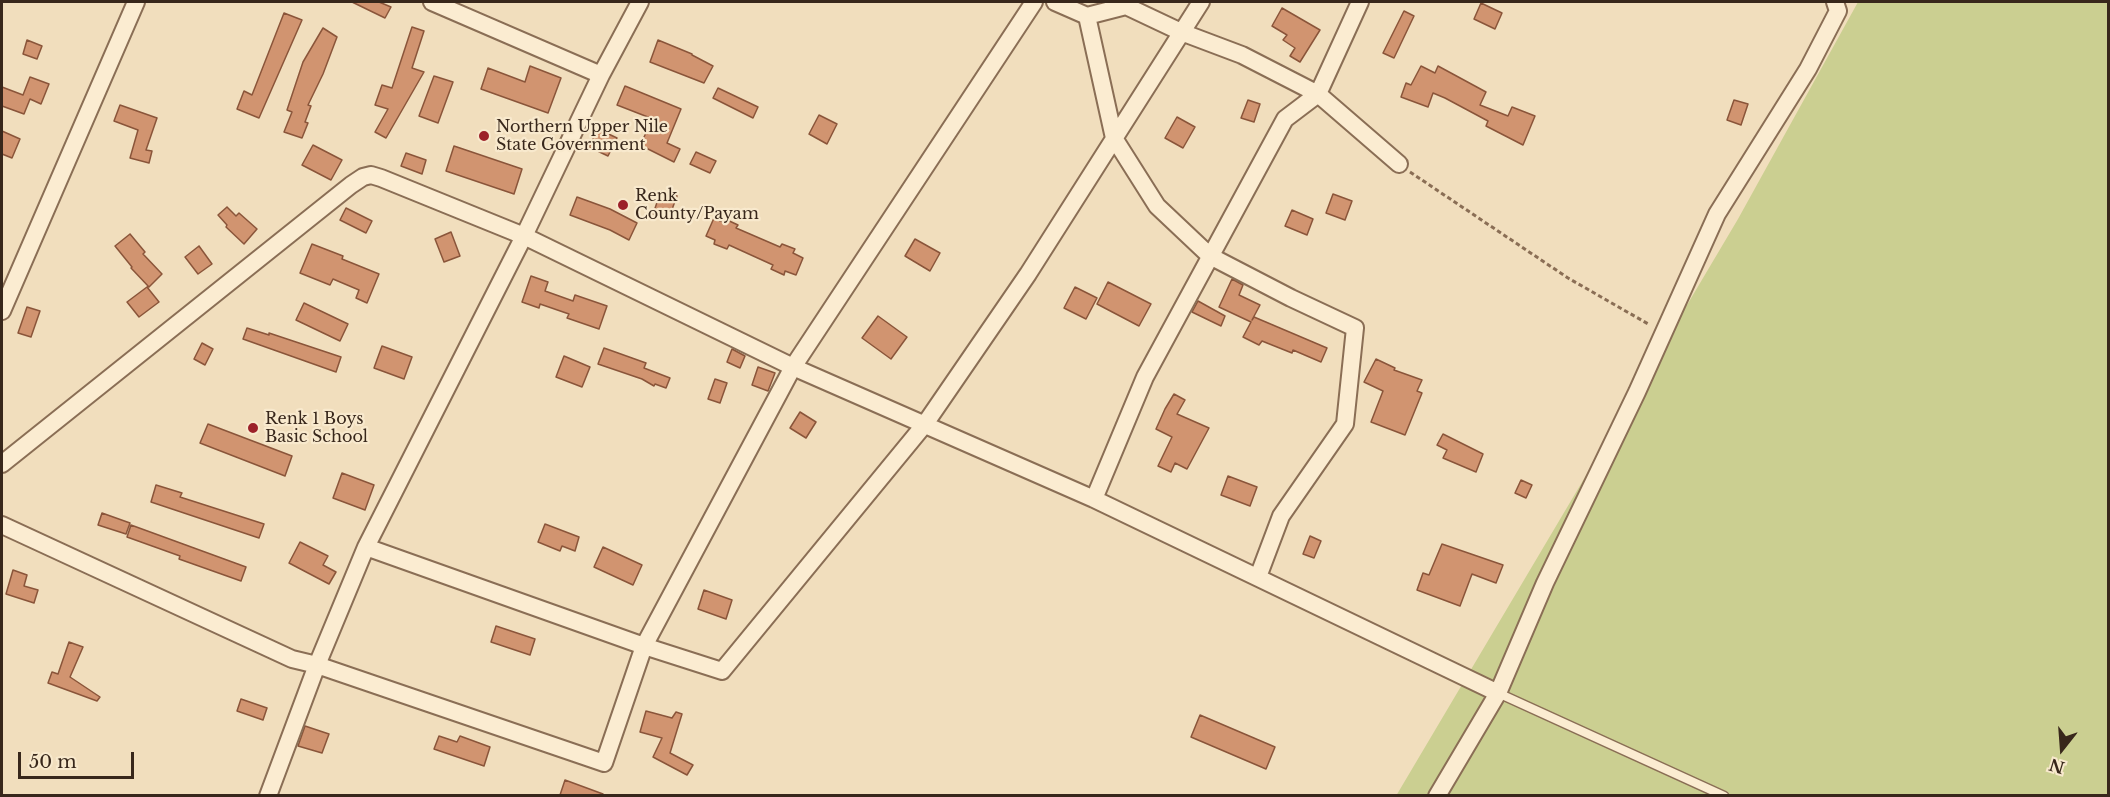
<!DOCTYPE html>
<style>
body{margin:0}
#map{position:relative;width:2110px;height:797px;overflow:hidden;background:#f1debd;font-family:"Libre Baskerville",serif}
canvas{display:block}
.frame{position:absolute;inset:0;border:3px solid #38271b;pointer-events:none}
.north{position:absolute;left:2032px;top:719px;width:60px;height:60px;-webkit-text-stroke:4px #f8e9cd;paint-order:stroke;rotate:197deg;font-size:16px;font-weight:700;line-height:24px;text-align:center;color:#38271b}
.north::after{content:'';display:block;margin:auto;width:21px;height:27px;background:#38271b;clip-path:polygon(50% 0,100% 100%,50% 72%,0 100%)}
.scale{position:absolute;left:18px;top:752px;width:116px;height:27px;box-sizing:border-box;border:3px solid #38271b;border-top:0;padding-left:8px;font-size:18px;line-height:21px;white-space:nowrap;color:#38271b;-webkit-text-stroke:4px #f8e9cd;paint-order:stroke}
</style>
<div id="map">
<canvas width="2110" height="797"></canvas>
<div class="frame"></div>
<div class="north">N</div>
<div class="scale">50 m</div>
</div>
<script>
const g = document.querySelector('canvas').getContext('2d');
g.lineJoin = 'round';
function fill(path, color) { g.fillStyle = color; g.fill(path, 'evenodd'); }
const toPath = rows => new Path2D(rows.map(r => 'M' + r).join(''));
function trace(path, color, width, dash) { g.strokeStyle = color; g.lineWidth = width; g.lineCap = dash ? 'butt' : 'round'; g.setLineDash(dash || []); g.stroke(path); }
function drawText(font, color, halo, rows, align = 'center') {
  g.font = font + ' "Libre Baskerville",serif'; g.lineWidth = 4.5; g.setLineDash([]); g.textBaseline = 'middle'; g.strokeStyle = halo; g.fillStyle = color; for (const [text, x, y, turn = 0] of rows) {
    g.save(); g.translate(x, y); g.rotate((+turn || 0) * Math.PI / 180); g.textAlign = isNaN(turn) ? turn : align; if (halo) g.strokeText(text, 0, 0); g.fillText(text, 0, 0); g.restore();
  }
}
fill(toPath([
 [1858,2,2108,2,2108,795,1396,796,1738,219]
]), '#cbcf91');
const building = toPath([
 [352,2,379,2,391,7,385,18,352,2],
 [1481,3,1502,13,1495,29,1474,19,1481,3],
 [1282,8,1320,30,1300,62,1290,56,1295,48,1283,40,1287,35,1272,26,1282,8],
 [1404,11,1414,16,1394,58,1383,53,1404,11],
 [284,13,302,20,259,118,237,109,244,91,252,95,284,13],
 [412,27,424,31,412,68,424,72,386,138,375,132,388,109,375,105,382,85,392,88,412,27],
 [323,28,337,37,323,74,308,105,311,106,305,122,308,123,302,138,284,132,292,112,287,110,303,62,323,28],
 [27,40,42,46,37,59,23,54,27,40],
 [658,40,692,54,692,55,713,66,704,83,650,62,658,40],
 [530,66,561,78,548,113,481,89,488,68,525,82,530,66],
 [1421,66,1435,73,1438,66,1486,92,1480,105,1508,116,1512,107,1535,116,1523,145,1486,126,1488,121,1445,98,1433,93,1428,107,1401,97,1406,83,1411,85,1421,66],
 [434,76,453,82,438,123,419,116,434,76],
 [30,77,49,84,41,104,30,99,24,114,2,106,2,87,23,95,30,77],
 [625,86,681,109,667,143,680,149,674,162,640,145,653,119,617,105,625,86],
 [718,88,758,107,753,118,713,98,718,88],
 [1248,100,1260,104,1254,122,1241,118,1248,100],
 [1734,100,1748,104,1741,125,1727,120,1734,100],
 [120,105,157,118,146,150,152,151,149,163,130,158,138,130,114,121,120,105],
 [819,115,837,124,827,144,809,134,819,115],
 [1177,117,1195,127,1183,148,1165,138,1177,117],
 [598,129,617,138,608,156,589,147,598,129],
 [2,131,20,139,12,158,2,154,2,131],
 [313,145,342,160,331,180,302,165,313,145],
 [454,146,522,169,514,194,446,171,454,146],
 [696,152,716,161,710,173,690,164,696,152],
 [406,153,426,160,422,174,401,166,406,153],
 [661,191,677,196,668,220,653,214,661,191],
 [1333,194,1352,201,1345,220,1326,213,1333,194],
 [577,197,610,209,637,223,629,240,610,230,570,215,577,197],
 [227,207,236,216,239,213,257,229,244,244,226,227,227,225,218,215,227,207],
 [346,208,372,221,366,233,340,220,346,208],
 [1292,210,1313,219,1307,235,1285,226,1292,210],
 [714,218,723,222,725,219,738,225,736,228,780,247,782,244,795,249,793,253,803,258,796,275,785,271,784,275,771,269,773,265,729,245,727,249,714,244,715,240,706,236,714,218],
 [451,232,460,256,444,262,435,239,451,232],
 [130,234,145,252,143,254,162,274,149,287,131,268,132,267,115,246,130,234],
 [915,239,940,253,930,271,905,256,915,239],
 [312,244,343,256,342,259,379,274,367,303,356,298,359,290,333,279,330,285,300,273,312,244],
 [199,246,212,264,198,274,185,257,199,246],
 [531,276,548,282,545,291,573,301,575,295,607,306,599,329,567,318,569,314,540,304,539,308,522,302,531,276],
 [1232,279,1243,285,1239,295,1260,305,1252,320,1254,317,1327,348,1321,362,1293,350,1292,353,1262,341,1259,345,1243,337,1251,322,1219,307,1232,279],
 [1108,282,1151,304,1139,326,1097,304,1108,282],
 [147,287,159,302,139,317,127,302,147,287],
 [1075,287,1097,298,1086,319,1064,308,1075,287],
 [1198,301,1225,316,1221,326,1192,312,1198,301],
 [304,303,348,324,340,341,296,320,304,303],
 [27,307,40,311,31,337,18,333,27,307],
 [878,316,907,337,891,359,862,338,878,316],
 [247,328,269,335,269,333,341,357,336,372,243,339,247,328],
 [202,343,213,349,205,365,194,359,202,343],
 [382,346,412,357,404,379,374,368,382,346],
 [604,348,646,363,644,368,670,378,666,388,655,384,654,386,642,379,598,364,604,348],
 [732,349,745,356,740,368,727,362,732,349],
 [564,356,590,367,582,387,556,377,564,356],
 [1376,359,1395,368,1394,370,1422,380,1417,391,1422,393,1405,435,1371,422,1383,391,1364,382,1376,359],
 [758,367,775,373,768,391,752,385,758,367],
 [715,379,727,383,720,403,708,399,715,379],
 [1174,394,1185,400,1177,414,1209,428,1187,469,1175,463,1171,472,1158,466,1172,437,1156,429,1165,409,1174,394],
 [800,412,816,422,806,438,790,428,800,412],
 [208,424,292,456,285,476,200,443,208,424],
 [1443,434,1483,454,1476,472,1443,458,1447,450,1437,445,1443,434],
 [342,473,374,485,365,510,333,498,342,473],
 [1228,476,1257,487,1250,506,1221,495,1228,476],
 [1521,480,1532,485,1526,498,1515,493,1521,480],
 [156,485,182,493,180,497,264,524,259,538,151,502,156,485],
 [102,513,130,523,126,534,98,525,102,513],
 [545,524,579,537,575,551,562,546,560,551,538,542,545,524],
 [131,525,246,567,241,581,179,559,180,556,127,537,131,525],
 [1310,536,1321,541,1314,558,1303,554,1310,536],
 [300,542,328,556,323,565,336,572,329,584,289,563,300,542],
 [1442,544,1503,565,1496,583,1472,574,1460,606,1417,590,1423,573,1429,575,1442,544],
 [603,547,642,565,633,585,594,567,603,547],
 [13,570,27,575,24,586,38,590,34,603,6,594,13,570],
 [704,590,732,600,726,619,698,609,704,590],
 [496,626,535,639,530,655,491,642,496,626],
 [69,642,83,647,70,677,100,697,97,701,48,683,52,672,58,674,69,642],
 [241,699,267,708,263,720,237,711,241,699],
 [646,711,672,718,676,712,682,714,670,753,693,765,687,775,653,757,662,738,640,732,646,711],
 [1200,715,1275,747,1266,769,1191,737,1200,715],
 [305,726,329,734,322,753,298,746,305,726],
 [439,736,457,742,460,736,490,747,484,766,434,749,439,736],
 [565,780,603,794,603,795,560,795,565,780]
]);
fill(building, '#d19470');
trace(building, '#8a553a', 1.5);
const service = toPath([
 [1498,693,1724,796]
]);
const minor = toPath([
 [432,2,601,75,524,236,793,367,1094,499,1498,693],
 [1055,2,1087,16,1114,138,1157,206,1210,256,1291,298,1355,328,1345,424,1281,516,1258,577],
 [1087,16,1126,6,1181,32,1242,55,1318,94,1399,164],
 [601,75,640,2],
 [2,311,136,2],
 [2,464,351,185,363,177,371,175,381,178,524,236,366,547,317,665,292,659,2,525],
 [1094,499,1145,377,1285,119,1318,94,1360,2],
 [366,547,644,646,722,671,925,424,1028,274,1201,2],
 [268,796,317,665,604,763,644,646,793,367,1034,2],
 [1437,796,1498,693,1545,583,1637,392,1717,214,1808,69,1838,11,1835,2]
]);
trace(service, '#8a6e55', 11);
trace(minor, '#8a6e55', 20);
trace(toPath([
 [1410,172,1568,278,1650,325]
]), '#8a6e55', 3, [4.5, 3]);
trace(service, '#fbecd1', 8);
trace(minor, '#fbecd1', 16);
for (const [x, y, r, color] of [
 [484,136,6,"#9c2129"],
 [623,205,6,"#9c2129"],
 [253,428,6,"#9c2129"]
]) { const dot = new Path2D(); dot.arc(x, y, r, 0, 2 * Math.PI); g.fillStyle = color; g.fill(dot); trace(dot, '#f8e9cd', 2); }
drawText('16px', '#38271b', '#f8e9cd', [
 ["Northern Upper Nile",496,127],
 ["State Government",496,145],
 ["Renk",635,196],
 ["County/Payam",635,214],
 ["Renk 1 Boys",265,419],
 ["Basic School",265,437]
], 'left');
</script>
